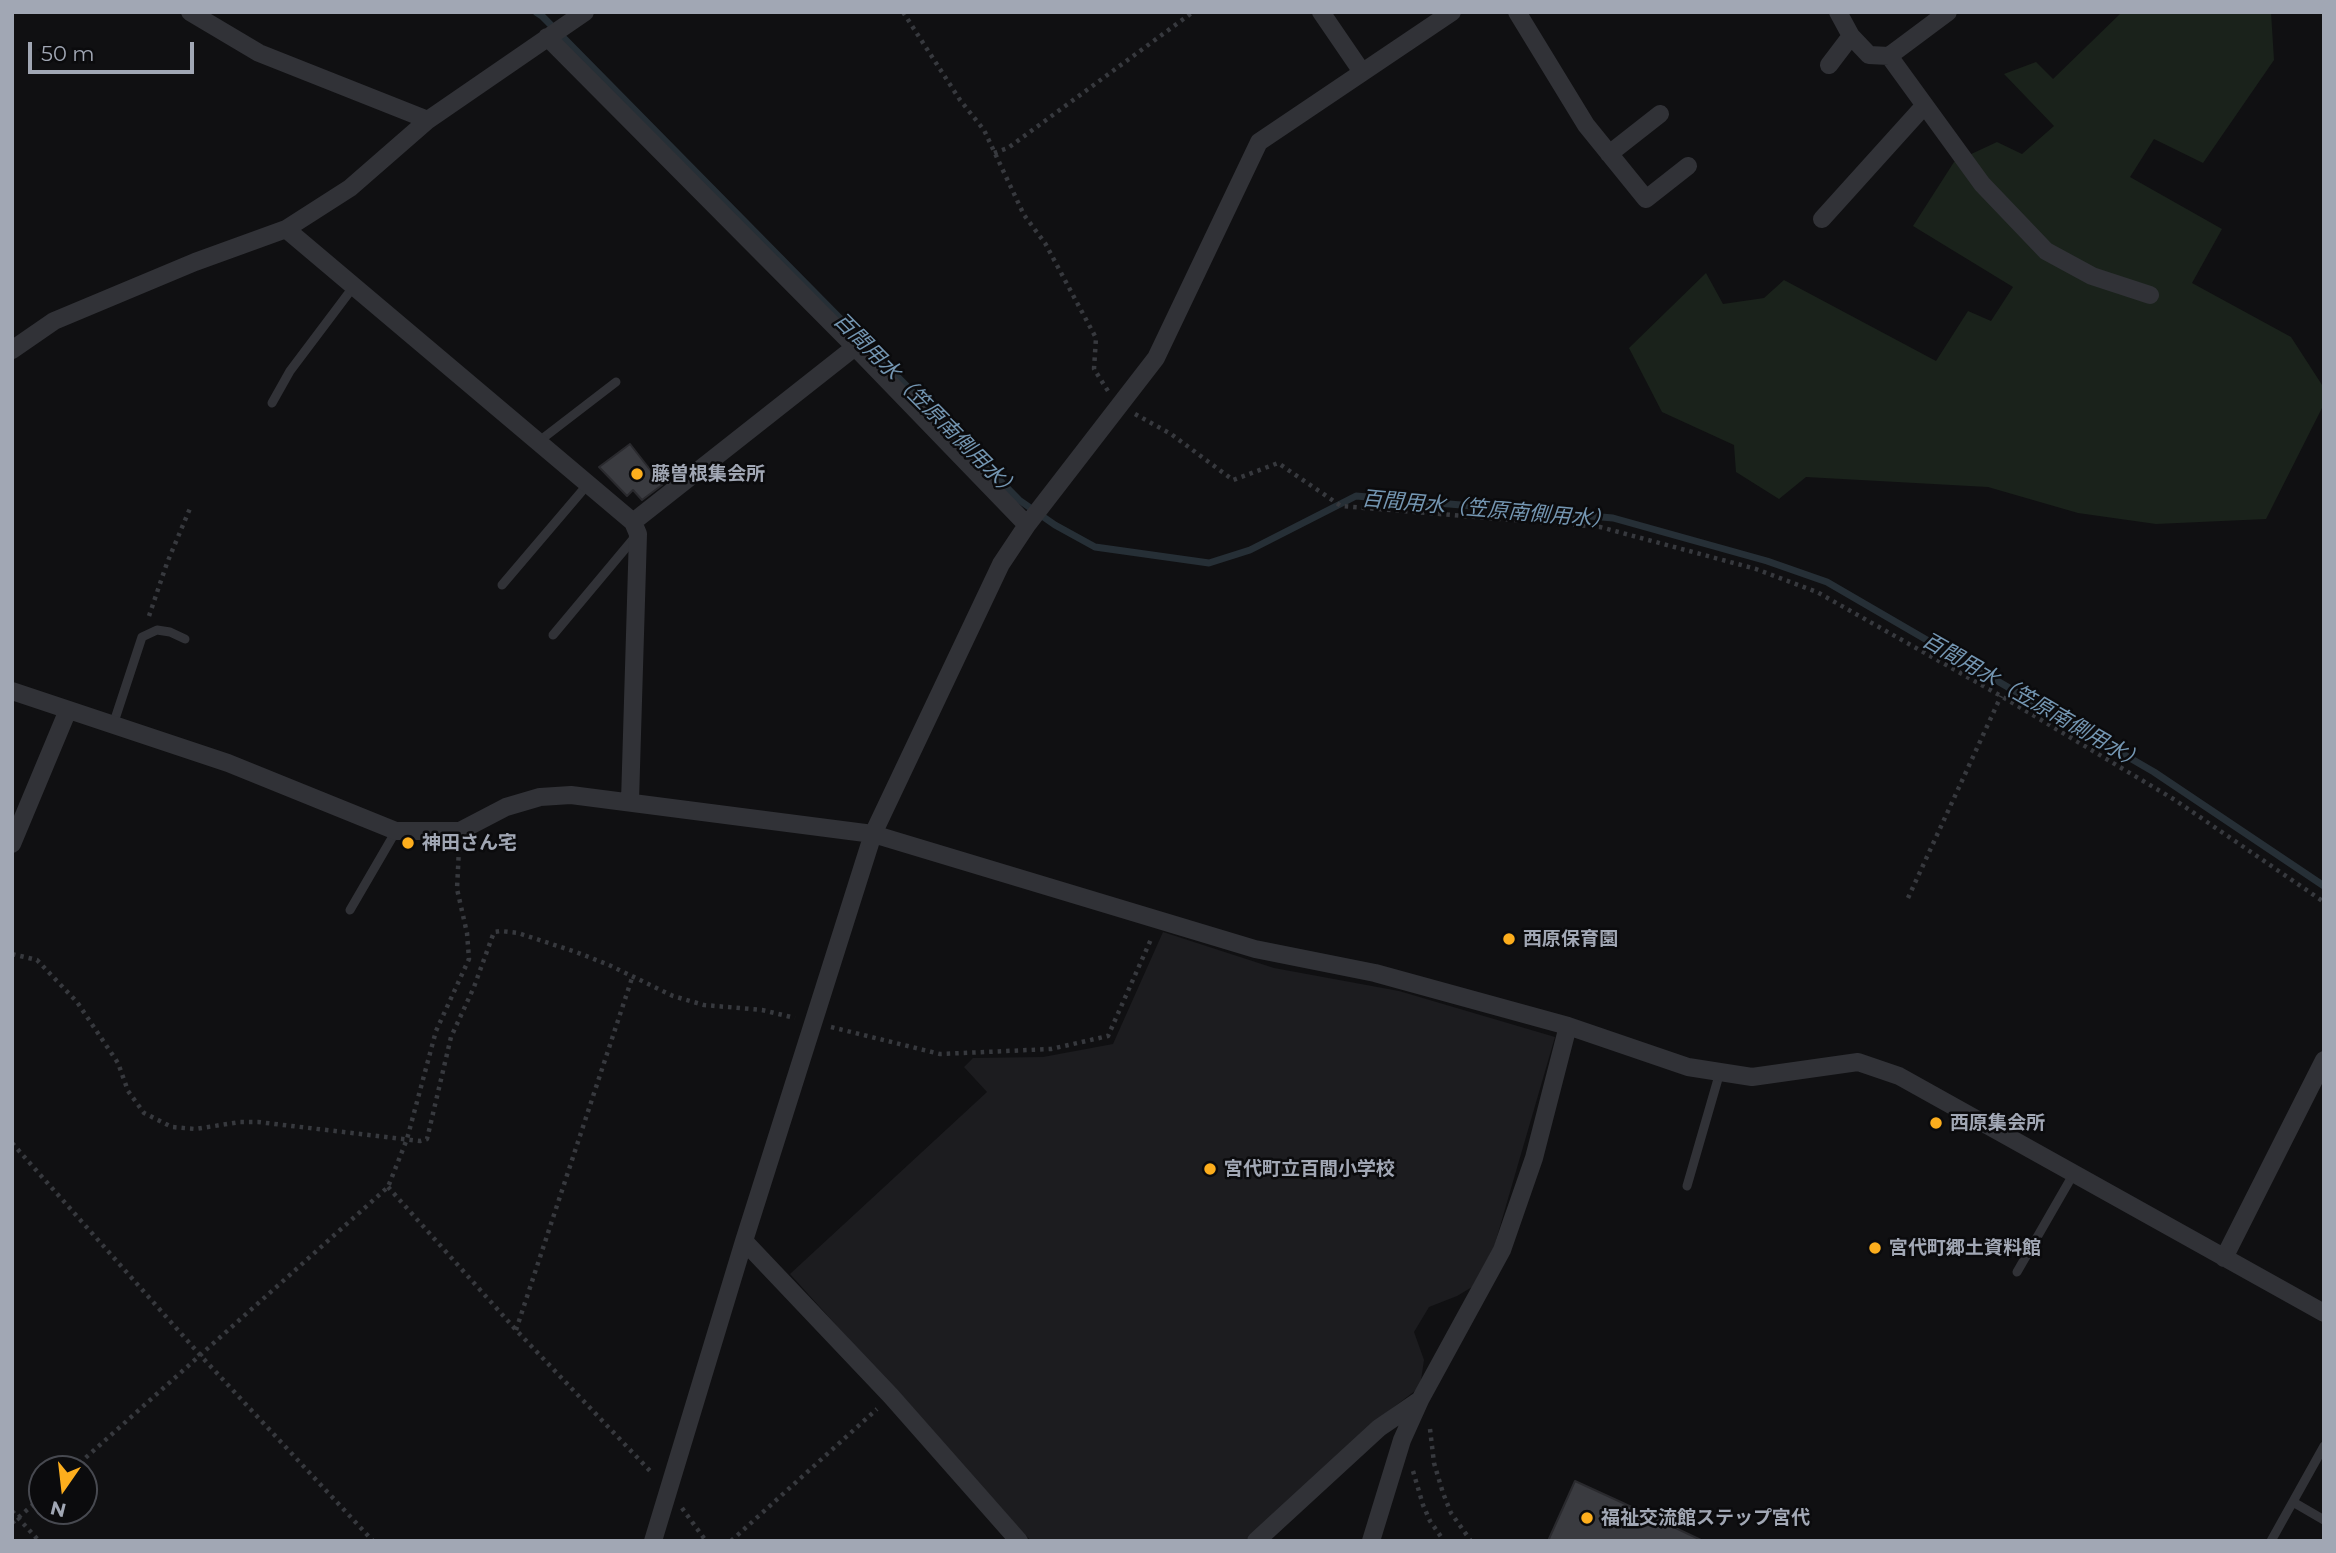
<!DOCTYPE html>
<meta charset="utf-8">
<style>
body{margin:0}
#map{position:relative;width:2336px;height:1553px;overflow:hidden;background:#101012;font-family:Montserrat,sans-serif}
canvas{display:block}
.frame{position:absolute;inset:0;border:14px solid #a1a7b4;pointer-events:none}
.north{position:absolute;left:28px;top:1455px;width:70px;height:70px;box-sizing:border-box;background:#0b0b0d;border:2px solid #474950;border-radius:50%;rotate:194deg;font-size:19px;font-weight:700;line-height:28px;text-align:center;color:#a1a7b4}
.north::after{content:'';display:block;margin:auto;width:24px;height:32px;background:#fdae1d;clip-path:polygon(50% 0,100% 100%,50% 72%,0 100%)}
.scale{position:absolute;left:28px;top:42px;width:166px;height:32px;box-sizing:border-box;border:4px solid #a1a7b4;border-top:0;padding-left:9px;font-size:21px;line-height:24px;white-space:nowrap;color:#a1a7b4;-webkit-text-stroke:5px #0b0b0d;paint-order:stroke}
</style>
<div id="map">
<canvas width="2336" height="1553"></canvas>
<div class="frame"></div>
<div class="north">N</div>
<div class="scale">50 m</div>
</div>
<script>
const g = document.querySelector('canvas').getContext('2d');
g.lineJoin = 'round';
function fill(path, color) { g.fillStyle = color; g.fill(path, 'evenodd'); }
const toPath = rows => new Path2D(rows.map(r => 'M' + r).join(''));
function trace(path, color, width, dash) { g.strokeStyle = color; g.lineWidth = width; g.lineCap = dash ? 'butt' : 'round'; g.setLineDash(dash || []); g.stroke(path); }
function drawText(font, color, halo, rows, align = 'center') {
  g.font = font + ' Montserrat,"Noto Sans JP",sans-serif'; g.lineWidth = 5; g.setLineDash([]); g.textBaseline = 'middle'; g.strokeStyle = halo; g.fillStyle = color; for (const [text, x, y, turn = 0] of rows) {
    g.save(); g.translate(x, y); g.rotate((+turn || 0) * Math.PI / 180); g.textAlign = isNaN(turn) ? turn : align; if (halo) g.strokeText(text, 0, 0); g.fillText(text, 0, 0); g.restore();
  }
}
fill(toPath([
 [1163,932,1274,968,1399,991,1555,1037,1494,1247,1472,1287,1457,1296,1429,1307,1414,1332,1424,1360,1420,1387,1377,1420,1245,1541,1031,1541,790,1274,987,1092,964,1067,973,1058,1043,1057,1113,1044]
]), '#1c1c1f');
fill(toPath([
 [2122,12,2207,12,2210,14,2213,12,2271,12,2274,60,2203,163,2154,139,2130,177,2222,229,2192,283,2291,337,2324,388,2324,404,2266,519,2156,524,2078,513,1988,487,1806,477,1779,499,1736,472,1734,445,1662,412,1629,348,1706,273,1723,304,1764,298,1784,280,1936,361,1968,311,1991,321,2013,287,1913,226,1954,162,1997,142,2022,154,2054,126,2004,74,2036,62,2053,79]
]), '#1a221b');
trace(toPath([
 [536,12,542,16,1019,500,1055,525,1095,547,1209,563,1250,550,1356,496,1613,518,1767,561,1827,582,2154,772,2324,886]
]), '#262f36', 7);
const building = toPath([
 [630,444,662,485,642,500,633,490,627,496,599,467,630,444],
 [1575,1481,1623,1503,1703,1541,1548,1541,1575,1481]
]);
fill(building, '#3a3b40');
trace(building, '#2a2a2e', 2);
trace(toPath([
 [903,12,960,100,984,130,1024,215,1045,243,1096,338,1094,369,1108,391],
 [994,153,1008,148,1193,12],
 [1135,414,1171,434,1233,480,1278,463,1341,506,1600,527,1756,569,1817,592,2001,696,2175,800,2324,902],
 [149,616,167,563,191,506],
 [1908,898,2001,696],
 [12,954,37,960,77,1002,118,1063,128,1091,144,1113,172,1127,195,1129,240,1122,258,1122,420,1141,427,1139,451,1037,474,987,494,932,501,931,518,933,576,952,609,965,673,996,704,1005,762,1010,795,1018],
 [831,1027,940,1054,1051,1049,1108,1036,1152,937],
 [12,1143,201,1356,373,1541],
 [388,1187,516,1330,653,1474],
 [516,1330,632,978],
 [1430,1429,1434,1463,1443,1493,1451,1513,1471,1541],
 [73,1469,388,1187,407,1139,436,1031,469,959,467,933,457,889,459,849],
 [1413,1471,1423,1505,1430,1521,1444,1541],
 [682,1508,706,1541],
 [12,1511,39,1541],
 [12,1523,42,1497],
 [731,1541,877,1409]
]), '#37393e', 4.5, [3.5, 5]);
trace(toPath([
 [272,403,290,371,354,286],
 [538,442,616,382],
 [502,585,588,484],
 [553,635,635,537],
 [113,725,142,637,157,630,170,632,185,639],
 [350,910,396,831],
 [1687,1186,1720,1072],
 [2017,1272,2074,1173],
 [2293,1502,2324,1520],
 [2271,1541,2324,1446]
]), '#313237', 9);
trace(toPath([
 [190,12,259,53,428,120],
 [1321,12,1362,72],
 [1517,12,1586,125,1646,199,1688,166],
 [1838,12,1851,36,1869,55,1889,56,1982,184,2046,251,2092,276,2150,295],
 [547,37,855,347,1027,525],
 [1889,56,1948,12],
 [1829,65,1851,36],
 [1609,154,1660,114],
 [1822,219,1924,106],
 [286,229,633,522,638,534,630,801],
 [12,350,54,321,195,262,286,229,350,188,428,120,585,12],
 [633,522,855,347],
 [12,691,228,763,396,831,460,831,506,807,540,797,571,795,873,834,1255,949,1375,973,1568,1026,1688,1067,1752,1077,1858,1062,1899,1076,2324,1313],
 [12,844,68,710],
 [744,1241,891,1396,1019,1541],
 [2224,1258,2324,1060],
 [653,1541,744,1241,873,834,1001,564,1027,525,1156,358,1259,142,1452,12],
 [1256,1541,1379,1428,1420,1400],
 [1371,1541,1402,1440,1420,1400,1502,1250,1534,1158,1568,1026]
]), '#313237', 18);
for (const [x, y, r, color] of [
 [637,474,7,"#fdae1d"],
 [408,843,7,"#fdae1d"],
 [1509,939,7,"#fdae1d"],
 [1936,1123,7,"#fdae1d"],
 [1210,1169,7,"#fdae1d"],
 [1875,1248,7,"#fdae1d"],
 [1587,1518,7,"#fdae1d"]
]) { const dot = new Path2D(); dot.arc(x, y, r, 0, 2 * Math.PI); g.fillStyle = color; g.fill(dot); trace(dot, '#0b0b0d', 2.5); }
drawText('bold 19px', '#a1a7b4', '#0b0b0d', [
 ["藤曽根集会所",651,474],
 ["神田さん宅",422,843],
 ["西原保育園",1523,939],
 ["西原集会所",1950,1123],
 ["宮代町立百間小学校",1224,1169],
 ["宮代町郷土資料館",1889,1248],
 ["福祉交流館ステップ宮代",1601,1518]
], 'left');
drawText('italic 21px', '#7496b2', '#0b0b0d', [
 ["百間用水（笠原南側用水）",926,406,45],
 ["百間用水（笠原南側用水）",1487,510,5],
 ["百間用水（笠原南側用水）",2033,702,30]
]);
</script>
